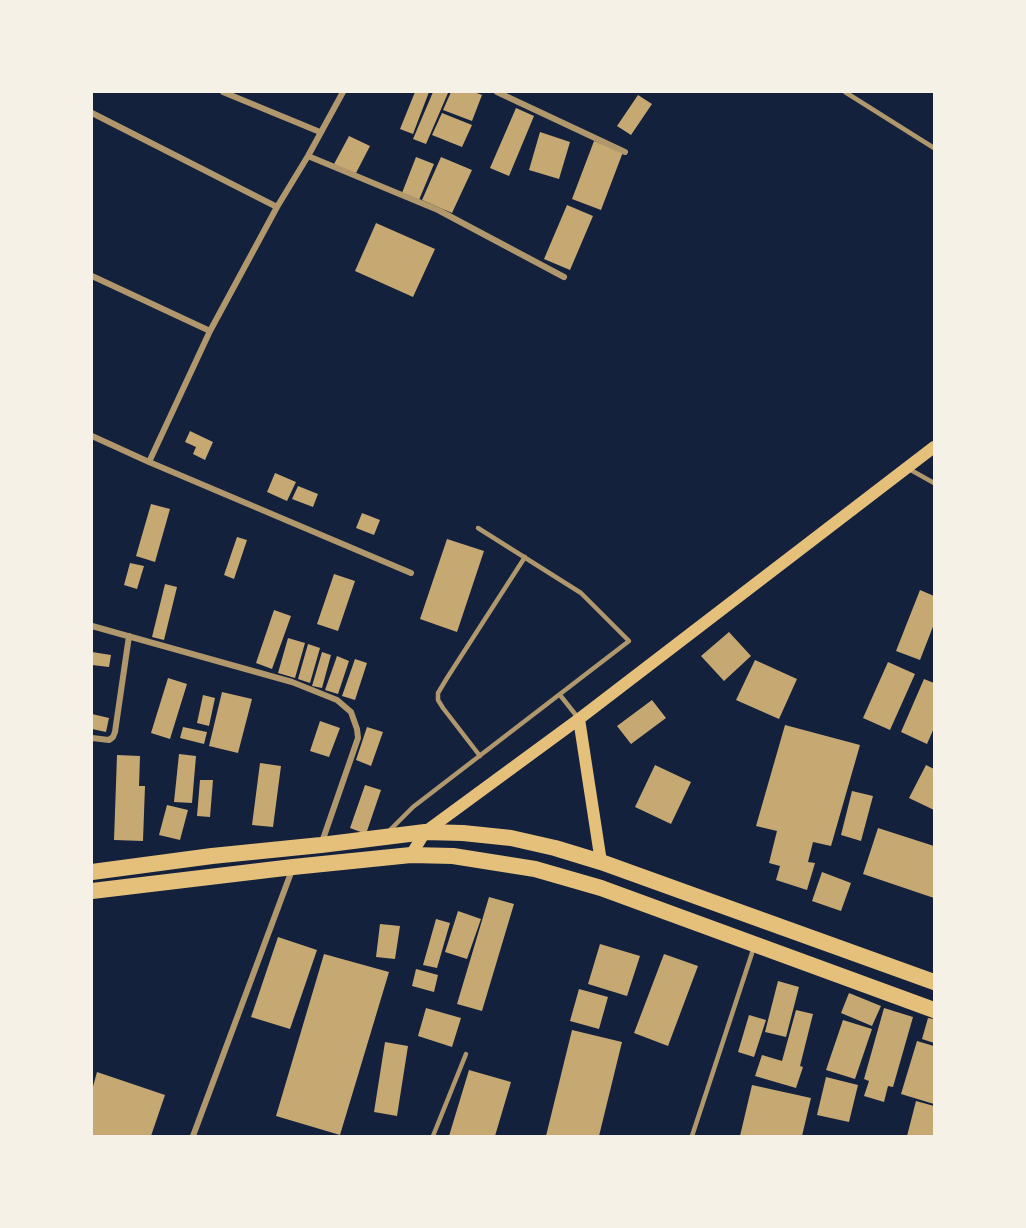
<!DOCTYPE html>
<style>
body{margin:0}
#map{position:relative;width:1026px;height:1228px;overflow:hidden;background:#14213d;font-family:"Playfair Display",serif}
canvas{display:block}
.frame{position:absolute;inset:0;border:93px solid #f6f1e7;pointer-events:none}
</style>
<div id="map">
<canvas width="1026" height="1228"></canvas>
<div class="frame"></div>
</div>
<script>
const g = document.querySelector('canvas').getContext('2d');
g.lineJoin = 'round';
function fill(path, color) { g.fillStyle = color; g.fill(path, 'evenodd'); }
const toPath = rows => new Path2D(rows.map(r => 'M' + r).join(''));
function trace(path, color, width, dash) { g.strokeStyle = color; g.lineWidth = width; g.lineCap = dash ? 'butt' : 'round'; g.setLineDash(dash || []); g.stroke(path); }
fill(toPath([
 [415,92,429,92,413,134,400,129],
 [433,92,443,92,448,93,426,144,413,139],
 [451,92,474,92,482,95,472,121,443,110],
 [638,95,652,104,631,135,617,126],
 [516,108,534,116,509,176,490,168],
 [442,113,472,125,462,147,432,135],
 [540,132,570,142,559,179,529,170],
 [349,136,370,146,355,175,334,164],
 [594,141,623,152,601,210,572,199],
 [416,157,434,164,419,200,402,193],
 [441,157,472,170,452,213,422,200],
 [567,205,593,216,570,270,544,259],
 [376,223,435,249,413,297,355,271],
 [190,431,213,442,205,460,193,454,196,447,185,442],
 [275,473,296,482,287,501,267,492],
 [298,486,318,494,313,507,292,499],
 [151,504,170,509,155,562,136,556],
 [362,513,380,520,374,535,356,528],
 [237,537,247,540,234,579,224,575],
 [447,539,484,551,457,632,420,619],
 [130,563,144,566,137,589,124,585],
 [334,574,355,581,338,631,317,624],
 [165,584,177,587,164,640,152,637],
 [920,590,934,596,934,624,920,660,896,651],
 [274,610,291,616,272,669,256,663],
 [729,632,751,656,724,681,701,656],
 [288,638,305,643,295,678,278,673],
 [308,644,320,648,310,683,298,679],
 [92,652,111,655,109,667,92,665],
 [322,652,331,655,322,688,312,686],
 [337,656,349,661,338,694,325,690],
 [355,659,367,663,355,700,342,696],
 [755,660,797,679,779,719,736,700],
 [888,662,915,674,890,730,863,718],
 [168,678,187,684,170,739,151,733],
 [924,679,934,683,934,728,927,744,901,732],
 [222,692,252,699,238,753,209,746],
 [203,695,215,698,209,726,197,723],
 [652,700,666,718,631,744,617,726],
 [92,714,109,718,106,732,92,729],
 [320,721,340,728,329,757,310,751],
 [785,725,860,745,831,846,813,842,808,862,815,863,807,890,776,880,780,866,769,863,777,831,756,826],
 [183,727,207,732,204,744,180,738],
 [367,727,383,732,371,766,356,760],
 [179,754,196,756,192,803,174,802],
 [117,755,140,756,139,786,145,786,143,841,114,840],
 [260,763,281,766,273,827,252,825],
 [655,765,691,782,671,824,635,807],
 [926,765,934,769,934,810,909,798],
 [200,780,213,780,210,817,197,816],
 [365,785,381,790,366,834,350,828],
 [852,791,873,796,861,841,841,835],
 [167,805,188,810,180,840,159,835],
 [878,828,934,846,934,898,863,874],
 [822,872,851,883,841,911,812,901],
 [489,897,514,904,482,1011,457,1004],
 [458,911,481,919,467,959,445,952],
 [436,919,450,923,437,968,423,965],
 [380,924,400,926,395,959,376,957],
 [278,937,317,950,290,1029,251,1017],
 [600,944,640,956,627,996,588,984],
 [324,954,389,972,340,1135,276,1116],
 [664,954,698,966,668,1046,634,1033],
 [416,969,438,975,434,992,412,986],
 [778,981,799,987,786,1037,765,1032],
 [579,989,608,997,599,1029,570,1021],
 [849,993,881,1006,872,1026,841,1013],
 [426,1008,461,1018,452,1047,418,1036],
 [884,1008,913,1017,893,1087,888,1086,884,1102,864,1096,869,1081,864,1079],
 [796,1010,813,1014,800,1066,803,1067,796,1088,755,1076,762,1055,782,1061],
 [749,1015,766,1020,754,1057,738,1052],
 [928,1018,934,1019,934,1043,922,1039],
 [843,1020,872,1029,855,1079,826,1070],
 [572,1030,622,1042,599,1136,546,1136],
 [917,1041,934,1046,934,1104,901,1094],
 [385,1042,408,1046,397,1116,374,1112],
 [469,1070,511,1082,495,1136,449,1136],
 [97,1072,165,1095,151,1136,92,1136,92,1090],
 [826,1077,858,1085,849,1122,817,1115],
 [752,1085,811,1098,802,1136,740,1136],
 [916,1101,934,1106,934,1136,907,1136]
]), '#c6a872');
trace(toPath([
 [845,92,934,148],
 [909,469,934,483],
 [560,695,579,719],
 [480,756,443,708,438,700,438,693,447,678,525,557],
 [389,831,413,807,629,641,581,593,478,528],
 [433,1136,466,1054],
 [692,1136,754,947]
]), '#b1986c', 4.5);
trace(toPath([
 [223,92,320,132],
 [497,92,625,152],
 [92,113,277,207,210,331,149,462],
 [308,156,438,210,564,277],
 [277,207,308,156,343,92],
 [92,276,210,331],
 [92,436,149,462,411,573],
 [92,626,292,682,337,700,351,712,357,729,358,738,322,842],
 [92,738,109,740,113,737,115,732,129,636],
 [193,1136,292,870]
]), '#b1986c', 6);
trace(toPath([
 [579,719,601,862],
 [411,855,425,832,579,719,934,447]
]), '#e5c07b', 12);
trace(toPath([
 [92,872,212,856,321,845,425,832,463,833,511,838,555,848,601,862,934,982],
 [92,891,293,867,411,855,453,856,535,869,601,888,934,1010]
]), '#e5c07b', 16);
</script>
